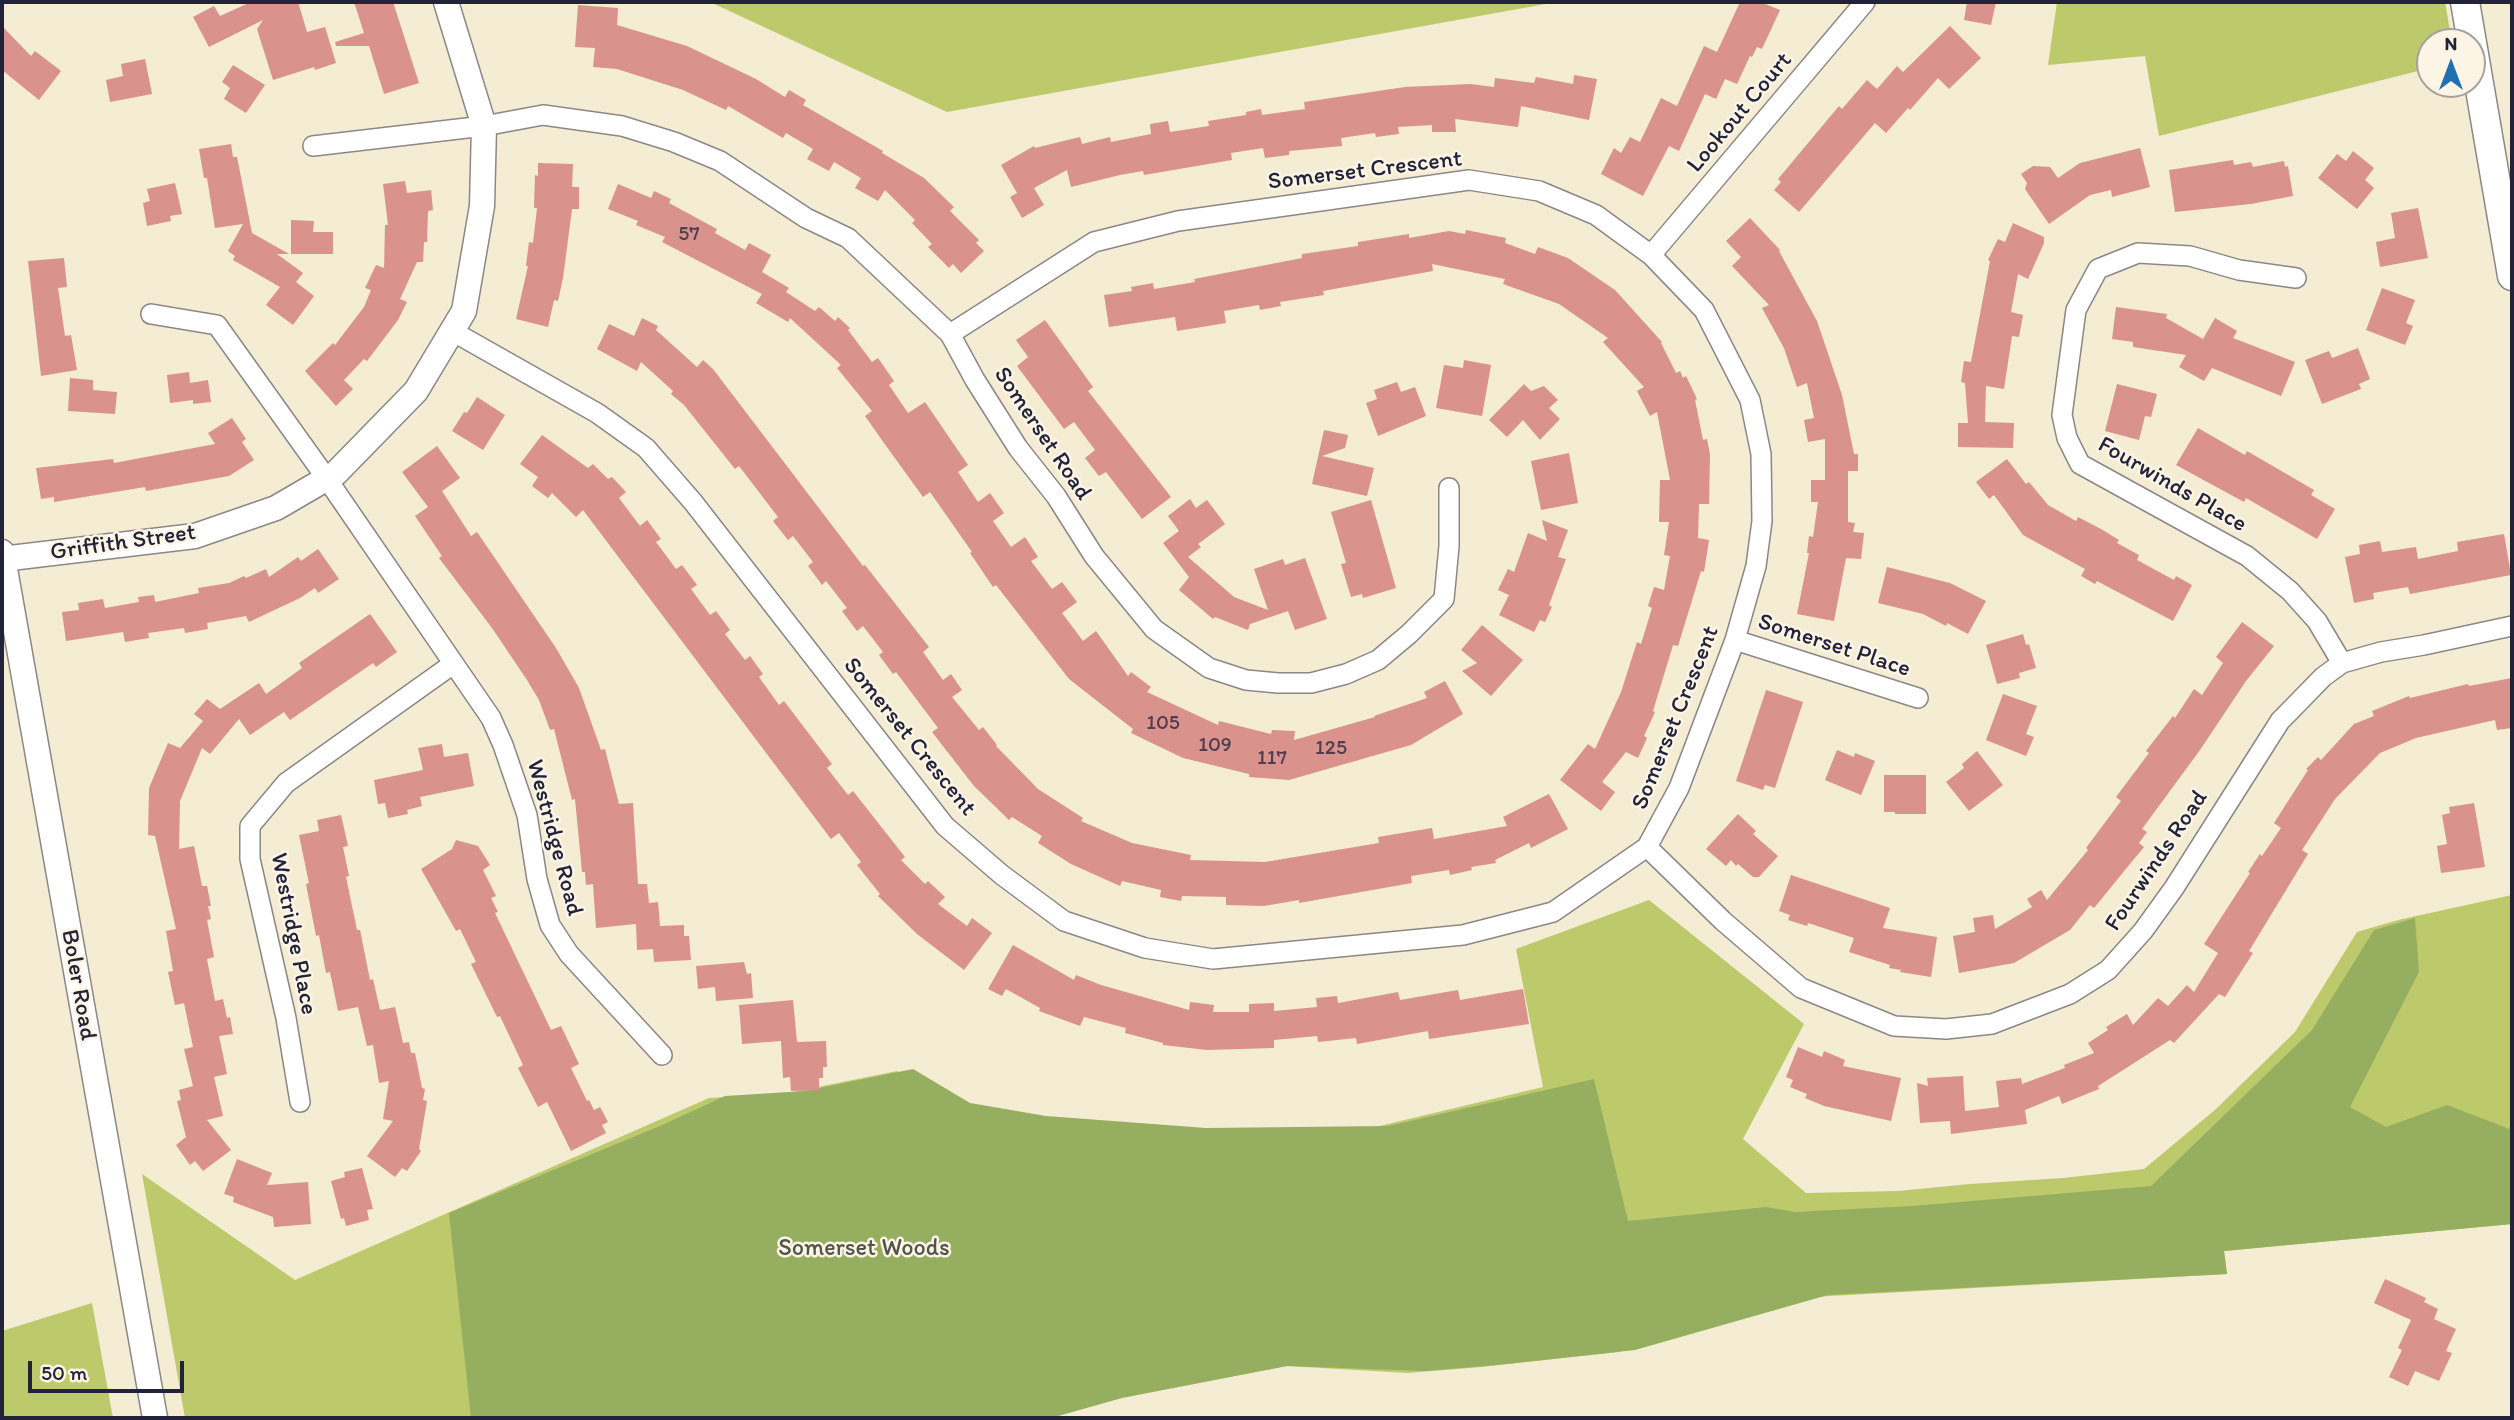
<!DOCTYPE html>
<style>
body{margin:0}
#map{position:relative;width:2514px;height:1420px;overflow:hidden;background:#f4ecd3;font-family:Itim,sans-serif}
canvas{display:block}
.frame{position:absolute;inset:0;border:4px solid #22223b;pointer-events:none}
.north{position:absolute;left:2416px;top:28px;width:70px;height:70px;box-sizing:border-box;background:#fcf5e5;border:2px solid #a5a1a1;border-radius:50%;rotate:0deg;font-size:19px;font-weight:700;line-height:28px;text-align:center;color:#22223b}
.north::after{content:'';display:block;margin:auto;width:24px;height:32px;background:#1f6fb2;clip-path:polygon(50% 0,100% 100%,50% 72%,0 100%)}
.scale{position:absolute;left:28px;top:1361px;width:156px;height:32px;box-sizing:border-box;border:4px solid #22223b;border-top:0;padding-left:9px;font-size:21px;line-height:24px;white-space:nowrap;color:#22223b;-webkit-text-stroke:5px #fcf5e5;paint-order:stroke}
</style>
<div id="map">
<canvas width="2514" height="1420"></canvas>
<div class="frame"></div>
<div class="north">N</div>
<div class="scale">50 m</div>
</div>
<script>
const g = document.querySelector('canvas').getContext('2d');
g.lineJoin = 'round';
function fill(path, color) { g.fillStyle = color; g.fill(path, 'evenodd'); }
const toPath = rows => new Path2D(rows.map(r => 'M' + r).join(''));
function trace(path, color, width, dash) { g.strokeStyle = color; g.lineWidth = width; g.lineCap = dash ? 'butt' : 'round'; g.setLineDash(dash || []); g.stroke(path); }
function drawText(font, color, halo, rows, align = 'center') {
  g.font = font + ' Itim,sans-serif'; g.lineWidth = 5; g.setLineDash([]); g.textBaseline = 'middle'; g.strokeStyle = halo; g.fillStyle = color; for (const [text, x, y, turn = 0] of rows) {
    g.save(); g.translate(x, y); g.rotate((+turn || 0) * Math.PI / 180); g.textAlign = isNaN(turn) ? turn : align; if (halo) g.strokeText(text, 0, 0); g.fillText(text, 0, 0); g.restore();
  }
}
fill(toPath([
 [710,2,1557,2,947,112],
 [2057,2,2445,2,2452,42,2430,42,2430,68,2159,136,2145,56,2048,65],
 [2512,895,2512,1224,2224,1251,2227,1274,1812,1297,1619,1352,1481,1367,1408,1373,1287,1366,1106,1400,1042,1418,185,1418,142,1174,295,1280,709,1098,788,1093,897,1071,953,1105,1029,1118,1190,1130,1371,1128,1543,1087,1516,949,1649,900,1804,1024,1743,1139,1806,1193,1898,1191,1970,1184,2063,1178,2144,1169,2216,1109,2295,1032,2357,932,2398,920],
 [92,1303,113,1418,2,1418,2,1331]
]), '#bdca6c');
fill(toPath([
 [2415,918,2419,972,2350,1107,2386,1127,2447,1105,2512,1130,2512,1224,2224,1251,2227,1274,1828,1295,1635,1350,1497,1365,1425,1371,1287,1366,1122,1398,1051,1418,471,1418,449,1213,660,1126,725,1096,805,1091,913,1069,970,1103,1046,1116,1206,1128,1388,1126,1594,1079,1628,1221,1766,1207,1795,1212,1912,1206,2151,1186,2312,1030,2374,930]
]), '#96ae60');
fill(toPath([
 [251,2,298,2,307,32,325,27,336,63,315,70,314,67,273,80,257,29,263,20,209,47,193,17,214,6,220,16],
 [354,2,393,2,419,83,384,94,369,46,336,46,335,42,364,33],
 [1740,2,1760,2,1780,10,1762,49,1757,47,1752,57,1750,56,1737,84,1725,79,1716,99,1705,94,1679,151,1669,146,1643,196,1601,174,1614,148,1621,153,1630,137,1640,142,1661,98,1677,106,1704,46,1717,52],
 [1967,2,1996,2,1991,25,1964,20],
 [578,5,618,8,617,25,687,46,756,79,785,97,789,90,806,100,803,105,883,151,882,153,924,178,954,207,950,211,979,240,976,243,984,251,961,273,953,264,949,268,928,247,932,244,912,223,915,220,885,190,878,201,855,188,861,178,834,162,829,171,807,159,813,149,786,133,783,138,728,106,726,110,683,90,617,69,593,67,595,48,575,47],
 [2,26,31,56,35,51,61,71,39,100,2,70],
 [1950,26,1981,58,1949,89,1938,78,1910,110,1908,108,1886,133,1875,123,1799,212,1774,190,1781,182,1778,179,1839,106,1842,109,1867,80,1877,89,1897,66,1903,72],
 [145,59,152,94,110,102,106,80,123,76,121,64],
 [233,65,265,85,246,113,224,99,230,88,222,82],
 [1574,75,1597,79,1589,120,1521,106,1518,127,1455,119,1456,132,1432,132,1432,125,1398,127,1399,134,1376,137,1375,133,1341,138,1342,146,1289,151,1289,155,1265,158,1263,148,1231,153,1232,160,1144,175,1143,171,1120,175,1071,187,1067,170,1034,188,1044,205,1022,218,1010,197,1017,193,1001,165,1034,146,1035,148,1080,137,1082,144,1110,137,1111,142,1151,134,1150,124,1168,121,1170,132,1209,126,1208,121,1246,115,1246,112,1261,109,1262,115,1305,109,1304,102,1405,87,1470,84,1494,87,1495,78,1534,83,1536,77,1573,84],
 [231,144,233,157,237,157,252,233,289,254,277,254,303,273,296,282,314,296,293,325,266,305,280,287,233,260,235,256,228,251,243,224,215,228,207,178,204,178,199,149],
 [2140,148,2150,187,2112,197,2111,190,2090,195,2049,224,2025,189,2027,183,2021,174,2033,166,2050,167,2058,178,2080,163],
 [2353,151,2374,168,2365,180,2374,188,2357,209,2318,178,2337,154,2346,161],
 [2233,160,2234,165,2251,162,2253,167,2284,161,2285,167,2288,166,2293,196,2251,204,2175,212,2169,170],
 [538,163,573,164,572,187,579,187,579,209,572,209,563,278,558,301,554,300,548,327,516,319,528,266,526,266,529,242,533,243,537,208,534,208,535,175,538,176],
 [405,181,407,193,431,190,433,210,428,211,427,242,424,242,423,262,417,262,400,299,407,302,398,320,367,361,364,359,344,380,353,389,336,406,305,371,333,343,335,345,364,307,371,290,365,288,376,265,384,268,385,225,388,225,383,184],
 [175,183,182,214,170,216,171,221,147,226,143,203,150,201,147,189],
 [618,184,651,198,654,191,671,199,669,203,717,229,715,233,745,250,749,243,771,255,762,272,789,288,786,292,815,311,819,307,835,321,838,317,850,328,848,330,872,362,878,358,894,381,889,385,908,413,925,402,968,465,958,472,978,502,990,493,1004,513,993,521,1011,547,1025,537,1038,557,1031,561,1052,589,1062,582,1077,602,1062,613,1083,641,1096,631,1128,676,1131,672,1151,687,1147,692,1218,725,1219,721,1271,734,1272,730,1295,731,1294,740,1375,717,1374,716,1427,698,1424,692,1445,681,1463,714,1411,745,1289,780,1249,777,1249,774,1183,758,1131,733,1133,729,1069,679,996,585,993,587,970,553,972,552,930,492,923,497,884,443,865,416,872,411,837,368,841,365,790,318,788,322,756,303,762,294,662,242,665,237,636,225,638,221,608,209],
 [2418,208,2428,258,2380,267,2376,242,2395,238,2391,213],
 [1750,218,1780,250,1779,251,1817,321,1842,395,1854,454,1858,454,1858,471,1848,471,1848,522,1855,523,1853,532,1864,533,1861,559,1846,558,1834,621,1797,614,1809,553,1807,553,1809,536,1813,537,1818,502,1811,502,1811,480,1825,480,1825,439,1808,442,1804,420,1814,418,1807,383,1797,387,1784,348,1762,308,1769,305,1732,266,1741,257,1726,241],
 [291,220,314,221,313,232,333,232,333,254,291,254],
 [2013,223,2044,237,2044,243,2028,279,2018,274,2011,312,2023,315,2019,337,2012,336,2004,389,1986,386,1985,422,2014,423,2013,448,1958,447,1958,423,1968,423,1965,383,1961,382,1964,361,1971,362,1990,261,1988,260,1998,239,2005,242],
 [1466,230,1506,238,1505,243,1535,254,1538,247,1568,258,1615,290,1662,342,1661,343,1676,373,1680,371,1683,378,1686,376,1697,399,1695,400,1703,440,1707,439,1710,455,1709,504,1699,504,1698,538,1709,540,1704,572,1701,571,1678,646,1673,645,1653,711,1655,712,1644,736,1647,738,1638,758,1626,752,1602,782,1615,792,1601,811,1560,780,1588,744,1595,749,1621,692,1637,642,1641,644,1652,608,1648,606,1654,587,1664,590,1670,556,1664,555,1669,522,1659,522,1660,480,1670,480,1657,412,1650,416,1637,391,1644,387,1603,342,1608,338,1559,304,1503,284,1505,279,1432,264,1433,271,1323,291,1324,295,1280,302,1281,306,1260,310,1259,305,1224,311,1226,323,1177,331,1175,317,1109,327,1104,295,1132,291,1131,287,1153,283,1154,289,1195,282,1194,279,1302,258,1302,254,1358,246,1358,242,1409,234,1409,238,1449,231,1465,234],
 [64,258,67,287,58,288,65,336,71,335,77,370,41,376,28,261],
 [2382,288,2415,300,2406,323,2413,326,2405,345,2366,330],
 [2116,307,2167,314,2166,318,2203,339,2215,318,2237,331,2233,338,2295,362,2281,396,2212,368,2204,381,2179,367,2186,355,2133,347,2133,342,2112,339],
 [642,318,658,326,656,330,697,367,703,360,713,369,863,566,865,565,929,647,923,652,943,680,951,674,962,690,952,697,979,730,983,727,997,745,996,746,1038,789,1083,818,1081,821,1132,843,1191,855,1190,860,1265,862,1379,843,1378,837,1432,828,1434,839,1507,826,1503,817,1549,794,1568,829,1531,848,1529,843,1495,860,1496,863,1471,867,1472,870,1450,875,1449,870,1411,876,1412,883,1299,903,1299,900,1264,906,1226,905,1226,897,1182,896,1181,901,1160,897,1161,890,1122,881,1120,886,1071,864,1038,843,1042,836,1012,817,1009,820,974,786,932,732,938,728,896,672,893,674,879,655,883,652,863,626,857,631,842,611,847,608,826,581,822,585,808,566,813,562,793,536,788,540,773,521,778,517,739,466,735,469,684,405,671,394,673,391,641,362,637,371,597,349,609,324,634,336],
 [1045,320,1093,387,1088,391,1171,497,1142,519,1106,472,1099,476,1085,458,1095,450,1074,422,1064,429,1017,366,1028,357,1016,340],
 [2358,348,2370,379,2359,384,2361,389,2322,404,2305,360,2329,351,2332,358],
 [1464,360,1491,365,1482,416,1436,408,1444,365,1463,368],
 [189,372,190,383,208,380,211,402,193,404,193,400,170,403,167,375],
 [70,378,93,380,93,390,117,392,115,414,68,411],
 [1397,382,1401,392,1415,387,1426,416,1378,436,1366,403,1377,399,1374,390],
 [1524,384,1531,391,1544,386,1558,400,1549,408,1560,419,1540,440,1523,420,1507,437,1489,420],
 [2117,384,2157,394,2151,417,2145,416,2139,440,2105,431],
 [477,397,505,415,483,450,452,431,464,412,467,413],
 [232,418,246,439,242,442,254,460,229,476,146,491,145,487,54,502,54,497,41,499,36,468,113,459,114,463,215,444,208,433],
 [2198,428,2245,455,2247,451,2314,490,2311,495,2335,509,2317,539,2246,498,2244,502,2176,465],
 [1324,430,1348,435,1345,448,1322,456,1374,468,1367,496,1312,484],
 [542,435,588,468,593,464,608,479,612,477,626,492,619,498,640,526,647,520,661,539,656,542,676,569,682,565,697,585,691,589,710,615,716,611,730,630,725,634,745,660,750,656,763,674,759,677,779,705,784,701,832,764,827,768,848,795,853,791,905,857,901,860,925,884,928,881,945,897,938,904,967,926,972,918,992,933,964,970,917,934,878,896,880,894,857,865,861,862,839,833,831,839,583,510,576,517,552,493,548,498,532,486,538,477,520,464],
 [437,446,460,478,442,491,471,536,477,532,556,648,579,688,601,750,605,749,619,804,633,803,638,884,647,884,649,903,658,902,660,926,684,925,684,936,689,936,691,960,654,962,653,949,637,950,636,924,596,928,593,884,586,885,585,872,582,872,575,799,572,800,554,729,550,730,539,700,527,680,492,628,439,558,442,556,415,516,428,507,402,472],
 [1569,453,1578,503,1541,510,1531,461],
 [2007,459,2026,484,2029,482,2048,505,2076,521,2078,517,2101,529,2119,540,2117,543,2139,555,2137,560,2174,580,2176,576,2192,585,2173,621,2112,589,2097,581,2095,584,2081,576,2085,569,2023,535,1994,495,1989,499,1976,482],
 [1190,499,1196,508,1207,500,1225,524,1198,544,1201,547,1188,557,1234,597,1268,610,1254,569,1283,559,1285,565,1305,558,1327,619,1295,630,1288,611,1250,624,1248,630,1215,617,1213,619,1179,590,1189,577,1163,543,1179,531,1168,516],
 [1371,500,1396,588,1363,598,1362,594,1351,597,1341,564,1346,563,1331,512],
 [1542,520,1568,530,1558,557,1566,559,1549,605,1552,607,1545,622,1540,620,1534,632,1499,615,1509,595,1498,590,1508,569,1514,572,1528,533,1547,541],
 [2504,534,2511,575,2410,594,2408,587,2373,593,2374,599,2354,603,2345,557,2360,554,2359,545,2380,541,2382,552,2416,547,2418,559,2458,551,2457,542],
 [318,549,339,579,318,593,315,588,300,598,249,622,246,616,207,623,208,629,185,633,184,628,148,633,149,638,125,642,123,632,66,641,62,612,79,610,78,603,103,599,105,608,139,602,138,597,154,595,155,602,199,593,198,588,229,583,244,576,246,578,266,569,269,577,298,557,301,561],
 [1887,567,1950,583,1986,601,1968,634,1947,623,1946,626,1923,614,1878,603],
 [370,614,397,652,376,667,373,663,290,720,284,712,250,735,239,719,210,754,202,748,180,801,179,849,194,846,202,886,207,886,211,906,208,906,211,919,207,920,214,957,207,959,215,1001,223,999,227,1018,230,1017,233,1034,219,1036,227,1074,214,1077,223,1116,207,1120,231,1150,203,1171,195,1161,190,1165,176,1145,186,1137,177,1101,181,1100,179,1090,193,1086,184,1049,193,1047,184,1003,175,1005,168,972,173,971,166,931,176,929,155,836,148,835,149,788,168,743,180,748,203,721,194,714,207,699,220,709,259,683,266,694,302,668,299,663],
 [2242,622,2274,646,2246,681,2200,750,2142,829,2147,832,2139,843,2144,847,2134,859,2094,908,2090,905,2070,930,2014,963,1959,973,1953,936,1975,932,1973,918,1993,915,1995,929,2032,907,2027,899,2041,890,2047,900,2088,850,2086,848,2121,801,2116,797,2149,753,2146,751,2173,716,2175,718,2194,689,2202,695,2223,663,2216,657],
 [1482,625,1523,660,1491,696,1462,671,1477,663,1461,650],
 [2023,634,2026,645,2029,644,2036,668,2019,673,2020,678,1997,684,1986,645],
 [2512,678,2512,728,2497,730,2495,720,2416,738,2380,753,2335,799,2302,850,2308,854,2249,951,2253,953,2225,997,2219,994,2174,1043,2170,1040,2098,1086,2099,1089,2062,1104,2059,1096,2025,1110,2027,1124,1951,1134,1950,1121,1920,1123,1917,1083,1928,1086,1927,1078,1963,1076,1965,1111,1999,1107,1996,1081,2021,1078,2022,1084,2065,1068,2064,1065,2094,1053,2088,1043,2108,1030,2106,1027,2127,1014,2133,1025,2158,998,2168,1006,2187,985,2194,992,2218,953,2204,944,2250,873,2248,872,2260,854,2262,856,2281,828,2274,823,2308,770,2306,769,2318,757,2321,760,2354,724,2374,716,2372,711,2409,696,2410,698,2468,684,2469,686],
 [1766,690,1803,702,1775,788,1765,785,1763,790,1736,781],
 [2003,694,2037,706,2026,734,2034,737,2026,756,1986,740],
 [442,744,444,757,468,753,474,786,420,797,422,806,407,810,408,814,388,818,385,803,378,804,374,780,423,770,418,748],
 [1837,750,1854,757,1855,753,1875,761,1861,795,1825,780],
 [1977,751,2003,785,1969,811,1946,782,1964,768,1962,764],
 [1884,775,1926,775,1926,814,1895,814,1895,812,1884,812],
 [2474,803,2485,867,2441,873,2437,846,2447,844,2442,815,2450,813,2449,807],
 [1738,814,1756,831,1753,834,1778,856,1759,877,1753,877,1738,864,1736,866,1731,860,1726,866,1706,849],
 [341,815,348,846,343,847,349,876,346,877,357,930,360,930,370,980,373,979,380,1010,395,1007,403,1043,409,1042,411,1053,415,1053,422,1088,425,1089,423,1100,427,1101,419,1149,421,1151,407,1171,402,1168,395,1177,367,1156,393,1121,383,1119,389,1081,379,1083,373,1045,367,1046,358,1007,338,1011,330,972,326,973,319,935,316,936,306,884,309,883,299,835,319,831,317,820],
 [456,840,478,846,490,865,483,870,496,896,491,898,498,912,495,913,551,1030,561,1026,579,1064,571,1068,587,1101,589,1100,594,1110,600,1107,608,1122,602,1125,606,1133,571,1151,547,1102,538,1107,518,1068,523,1065,500,1016,497,1017,471,964,476,962,460,929,456,931,421,869,452,849],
 [1791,875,1890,908,1883,928,1937,937,1931,977,1900,972,1901,970,1889,968,1890,965,1849,952,1854,938,1808,923,1807,926,1788,920,1790,915,1779,911],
 [1013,945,1074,980,1076,975,1101,985,1189,1010,1190,1002,1214,1005,1213,1012,1249,1012,1249,1004,1274,1003,1274,1011,1317,1007,1316,998,1337,996,1338,1003,1398,992,1400,1000,1458,990,1460,1000,1523,989,1529,1024,1429,1039,1428,1031,1357,1044,1356,1038,1318,1042,1317,1036,1274,1040,1274,1048,1207,1050,1163,1045,1163,1043,1125,1033,1126,1028,1084,1017,1080,1026,1039,1011,1040,1008,1006,989,1002,996,988,989],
 [744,962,747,974,751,973,753,998,716,1001,715,987,698,989,696,966],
 [793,1000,797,1042,826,1041,827,1067,823,1067,823,1078,819,1078,819,1090,791,1091,790,1077,783,1078,781,1041,742,1044,739,1005],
 [1798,1047,1822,1057,1824,1051,1845,1060,1843,1066,1901,1078,1891,1121,1824,1106,1805,1098,1807,1094,1790,1087,1793,1080,1786,1077],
 [237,1159,272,1173,267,1185,308,1182,311,1224,274,1227,273,1217,233,1202,234,1197,224,1194],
 [362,1168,373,1209,367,1210,369,1220,346,1226,344,1218,341,1219,331,1181,345,1177,344,1172],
 [2385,1279,2426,1298,2424,1302,2438,1309,2434,1319,2456,1329,2446,1351,2452,1353,2439,1381,2415,1371,2408,1386,2389,1377,2402,1350,2398,1348,2411,1320,2374,1303]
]), '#d9938c');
const minor = toPath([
 [313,146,484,126,543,115,622,126,674,142,720,161,806,218,848,238,950,334,975,380,1018,448,1056,496,1094,556,1154,629,1209,668,1246,680,1278,683,1311,683,1346,674,1378,660,1409,634,1444,599,1449,546,1449,488],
 [1651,255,1865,2],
 [2296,278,2239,270,2190,256,2138,253,2098,269,2076,310,2062,415,2067,438,2080,464,2247,556,2290,591,2317,621,2342,663],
 [151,314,217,325,327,479,491,718,503,745,527,815,537,879,550,925,569,954,662,1055],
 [452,331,597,413,646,448,693,502,945,826,1002,875,1064,921,1145,948,1213,959,1463,935,1553,912,1647,847,1679,788,1735,640,1756,566,1762,521,1761,454,1750,400,1704,310,1651,255,1596,215,1539,191,1469,180,1178,221,1094,242,950,334],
 [1735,640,1918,698],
 [1647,847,1723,921,1801,988,1894,1026,1946,1029,1992,1024,2070,994,2108,970,2143,931,2174,888,2280,721,2323,677,2342,663,2381,652,2424,645,2512,626],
 [300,1102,286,1018,250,859,250,826,286,783,453,664]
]);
const tertiary = toPath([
 [2,552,155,1418],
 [2,559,195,536,276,508,336,473,416,391,464,311,482,206,484,126,446,2]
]);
const secondary = toPath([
 [2465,2,2512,276]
]);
trace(minor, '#8b8787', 22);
trace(tertiary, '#8b8787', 27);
trace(secondary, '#8b8787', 31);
trace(minor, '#fff', 19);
trace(tertiary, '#fff', 24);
trace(secondary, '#fff', 28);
drawText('21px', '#503e4f', null, [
 ["57",689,235],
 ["105",1163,724],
 ["109",1215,746],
 ["125",1331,749],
 ["117",1272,759]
]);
drawText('24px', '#22223b', '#fcf5e5', [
 ["Lookout Court",1740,113,-50],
 ["Somerset Crescent",1365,171,-7],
 ["Somerset Road",1042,434,56],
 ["Fourwinds Place",2172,485,30],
 ["Griffith Street",123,543,-8],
 ["Somerset Place",1834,646,18],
 ["Somerset Crescent",1676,718,-68],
 ["Somerset Crescent",909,737,51],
 ["Westridge Road",554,838,75],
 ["Fourwinds Road",2157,861,-56],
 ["Westridge Place",293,934,79],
 ["Boler Road",78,985,80]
]);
drawText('24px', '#50544a', '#fcf5e5', [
 ["Somerset Woods",864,1249]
]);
</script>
